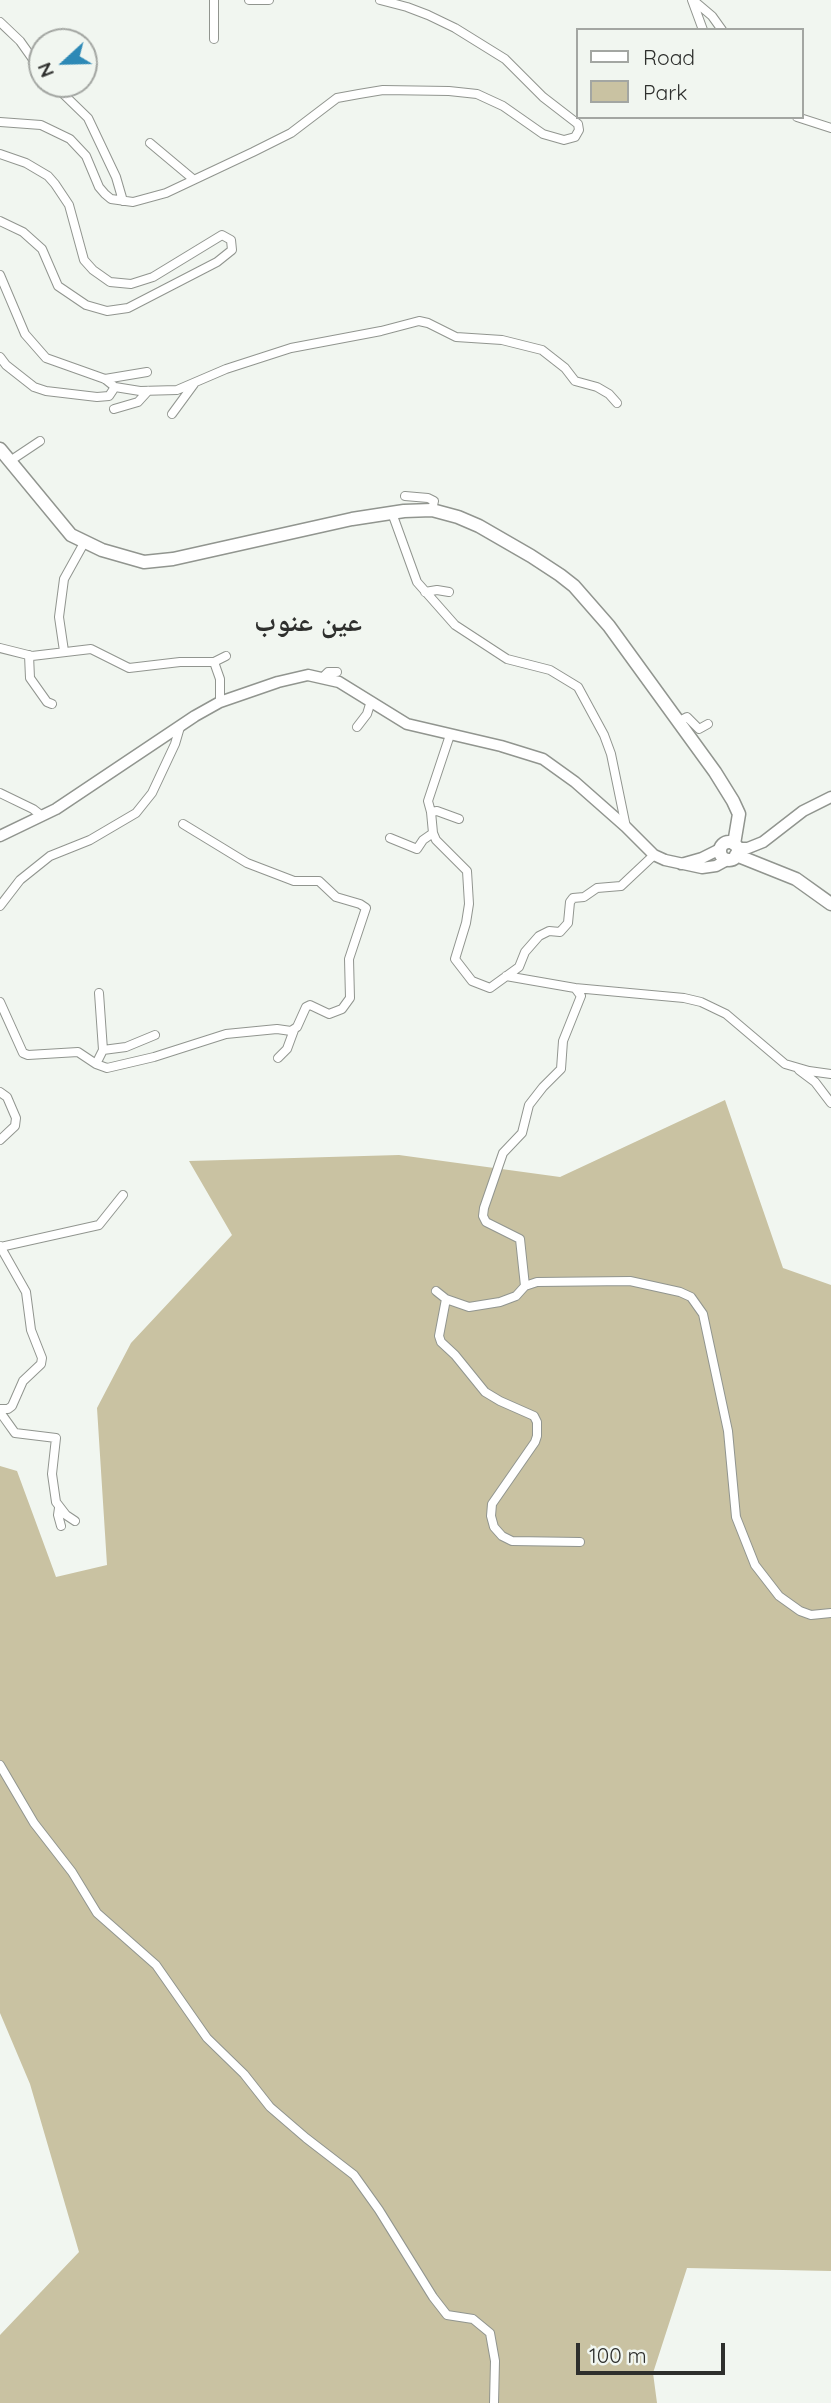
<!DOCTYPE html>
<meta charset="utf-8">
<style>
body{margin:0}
#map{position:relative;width:831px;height:2403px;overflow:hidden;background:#f1f6f0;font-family:Quicksand,sans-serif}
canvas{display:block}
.legend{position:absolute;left:576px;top:28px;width:228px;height:91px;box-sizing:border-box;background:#f1f6f0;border:2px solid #a3a6a2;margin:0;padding:9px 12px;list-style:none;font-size:21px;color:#2e2f2d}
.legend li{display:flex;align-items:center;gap:14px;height:35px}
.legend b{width:35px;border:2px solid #a3a6a2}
.north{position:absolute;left:28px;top:28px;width:70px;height:70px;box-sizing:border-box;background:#f1f6f0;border:2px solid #a3a6a2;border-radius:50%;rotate:248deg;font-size:19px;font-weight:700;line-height:28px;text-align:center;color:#2e2f2d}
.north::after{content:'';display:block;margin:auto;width:24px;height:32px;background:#2d89b6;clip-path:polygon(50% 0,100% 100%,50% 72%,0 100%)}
.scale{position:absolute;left:576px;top:2343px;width:149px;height:32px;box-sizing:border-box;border:4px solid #2e2f2d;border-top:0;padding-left:9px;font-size:21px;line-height:24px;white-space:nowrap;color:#2e2f2d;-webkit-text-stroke:5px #f1f6f0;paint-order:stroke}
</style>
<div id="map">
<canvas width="831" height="2403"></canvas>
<ul class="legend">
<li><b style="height:9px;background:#fff"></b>Road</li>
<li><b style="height:19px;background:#c9c2a2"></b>Park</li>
</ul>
<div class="north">N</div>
<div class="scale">100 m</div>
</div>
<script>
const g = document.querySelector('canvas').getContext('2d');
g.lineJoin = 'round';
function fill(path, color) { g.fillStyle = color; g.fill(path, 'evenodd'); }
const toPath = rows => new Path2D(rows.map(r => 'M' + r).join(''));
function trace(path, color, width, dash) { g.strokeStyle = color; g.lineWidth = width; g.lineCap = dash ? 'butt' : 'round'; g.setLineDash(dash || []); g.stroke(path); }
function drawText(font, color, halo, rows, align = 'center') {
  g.font = font + ' Quicksand,"Noto Naskh Arabic",sans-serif'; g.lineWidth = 6; g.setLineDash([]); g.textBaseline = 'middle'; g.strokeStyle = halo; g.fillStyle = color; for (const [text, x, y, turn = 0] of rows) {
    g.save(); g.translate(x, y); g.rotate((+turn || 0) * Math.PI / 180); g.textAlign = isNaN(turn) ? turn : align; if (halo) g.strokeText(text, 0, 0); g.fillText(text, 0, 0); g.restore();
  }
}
fill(toPath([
 [725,1100,783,1268,831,1285,831,2271,687,2268,653,2373,657,2403,0,2403,0,2335,79,2252,30,2084,0,2013,0,1466,17,1471,56,1577,107,1565,97,1408,131,1343,232,1235,189,1161,399,1155,560,1177]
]), '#c9c2a2');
const minor = toPath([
 [249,0,269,0],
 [692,0,703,30],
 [693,0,712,16,722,30],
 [0,22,20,41,42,72],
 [214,39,214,0],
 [53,84,88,118,116,177,123,201],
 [797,117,831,128],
 [0,122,41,125,70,139,86,156,99,187,105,194,111,199,133,202,166,193,253,152,291,133,337,98,359,94,383,90,449,91,477,94,503,106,543,134,564,140,575,137,579,130,578,124,543,97,505,59,455,28,428,15,407,7,380,0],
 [150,143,193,179],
 [0,154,26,163,48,176,55,184,69,205,84,260,93,270,110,282,131,284,153,277,222,235,231,240,232,250,217,262,128,308,107,311,86,305,58,286,42,249,23,232,0,221],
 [0,275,25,334,46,358,105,379,115,387,140,391,177,390,226,369,291,348,381,331,419,321,428,323,456,337,502,340,542,350,565,368,575,381,597,387,609,394,617,403],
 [0,357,6,365,34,387,46,391,97,397,109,396,115,387],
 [105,379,147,372],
 [114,409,138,402,148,391],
 [172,414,194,384],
 [10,461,40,441],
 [405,496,428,498,434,501,432,510],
 [392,513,417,582,455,625,507,659,550,670,578,687,604,735,611,754,626,827],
 [425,592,437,590,449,592],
 [0,648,32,656,91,649,129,668,180,662,214,662,220,679,220,702],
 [64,651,59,617,64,579,84,543],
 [29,655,30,678,47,702,52,704],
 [214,662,226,656],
 [323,677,328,672,337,672],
 [677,722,687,717,699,729,708,724],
 [357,727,367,714,371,701],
 [450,735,428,801,431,812,433,833,436,840,467,871,469,904,466,923,455,959,472,981,490,988,519,967,525,952,539,936,549,931,560,932,568,923,570,902,573,898,584,897,597,888,621,886,654,855],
 [0,793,33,809,42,816],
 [431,812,437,811,459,819],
 [390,838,417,849,423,840,433,833],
 [0,906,20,880,50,856,90,840,136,813,152,793,175,744,180,727],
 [506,976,575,988,581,996,563,1041,561,1069,543,1087,529,1105,522,1133,503,1153,484,1208,483,1216,486,1222,520,1239,525,1286],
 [575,988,684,998,701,1002,726,1014,785,1064,809,1071,831,1074],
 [99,993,103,1050],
 [0,1002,23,1053,28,1055,78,1052,96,1064,107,1068,154,1057,226,1034,277,1029,291,1031,297,1027,306,1007,310,1005,329,1014,342,1009,350,998,349,959,366,908,360,904,336,897,319,881,294,881,247,863,183,824],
 [278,1058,287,1049,294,1030],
 [96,1064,103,1050,126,1047,155,1035],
 [799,1070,815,1082,831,1103],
 [0,1092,7,1097,16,1118,15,1126,0,1140],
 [0,1246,26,1292,31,1330,42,1358,41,1364,23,1381,12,1406,8,1409,0,1409],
 [0,1247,99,1225,123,1195],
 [436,1291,446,1299,469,1307,500,1302,516,1296,525,1286,537,1282,630,1281,680,1292,691,1297,703,1314,728,1431,736,1517,755,1565,779,1596,800,1611,811,1615,831,1613],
 [446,1299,439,1336,441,1342,455,1355,485,1392,500,1401,534,1416,537,1422,537,1436,535,1442,492,1504,491,1516,494,1527,502,1536,512,1541,580,1542],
 [0,1412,15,1433,56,1438,52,1474,56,1502,66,1515,75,1521],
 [59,1508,58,1515,61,1526],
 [0,1765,34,1823,72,1872,97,1913,156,1965,207,2038,244,2074,270,2107,306,2138,354,2175,379,2210,433,2297,447,2315,473,2319,490,2333,495,2361,494,2403]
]);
const tertiary = toPath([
 [0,836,56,809,195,716,220,702,278,682,308,675,339,682,407,724,501,746,543,759,575,782,626,827,654,855,665,860,702,868,716,866,727,860],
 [737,848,748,848,763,842,803,811,831,797],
 [681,864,702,858,720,849]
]);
const secondary = toPath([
 [0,449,71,535,102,550,144,562,173,559,352,519,404,511,432,510,458,517,479,526,531,556,560,575,574,586,609,626,715,772,733,801,739,814,734,844],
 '720 851a9 9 0 1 1 18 0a9 9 0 1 1-18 0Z',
 [736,855,796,879,831,904]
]);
trace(minor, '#91958f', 10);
trace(tertiary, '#91958f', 13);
trace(secondary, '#91958f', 15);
trace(minor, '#fff', 8);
trace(tertiary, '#fff', 10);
trace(secondary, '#fff', 12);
drawText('bold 28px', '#2e2f2d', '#f1f6f0', [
 ["عين عنوب",308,623]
]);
</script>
